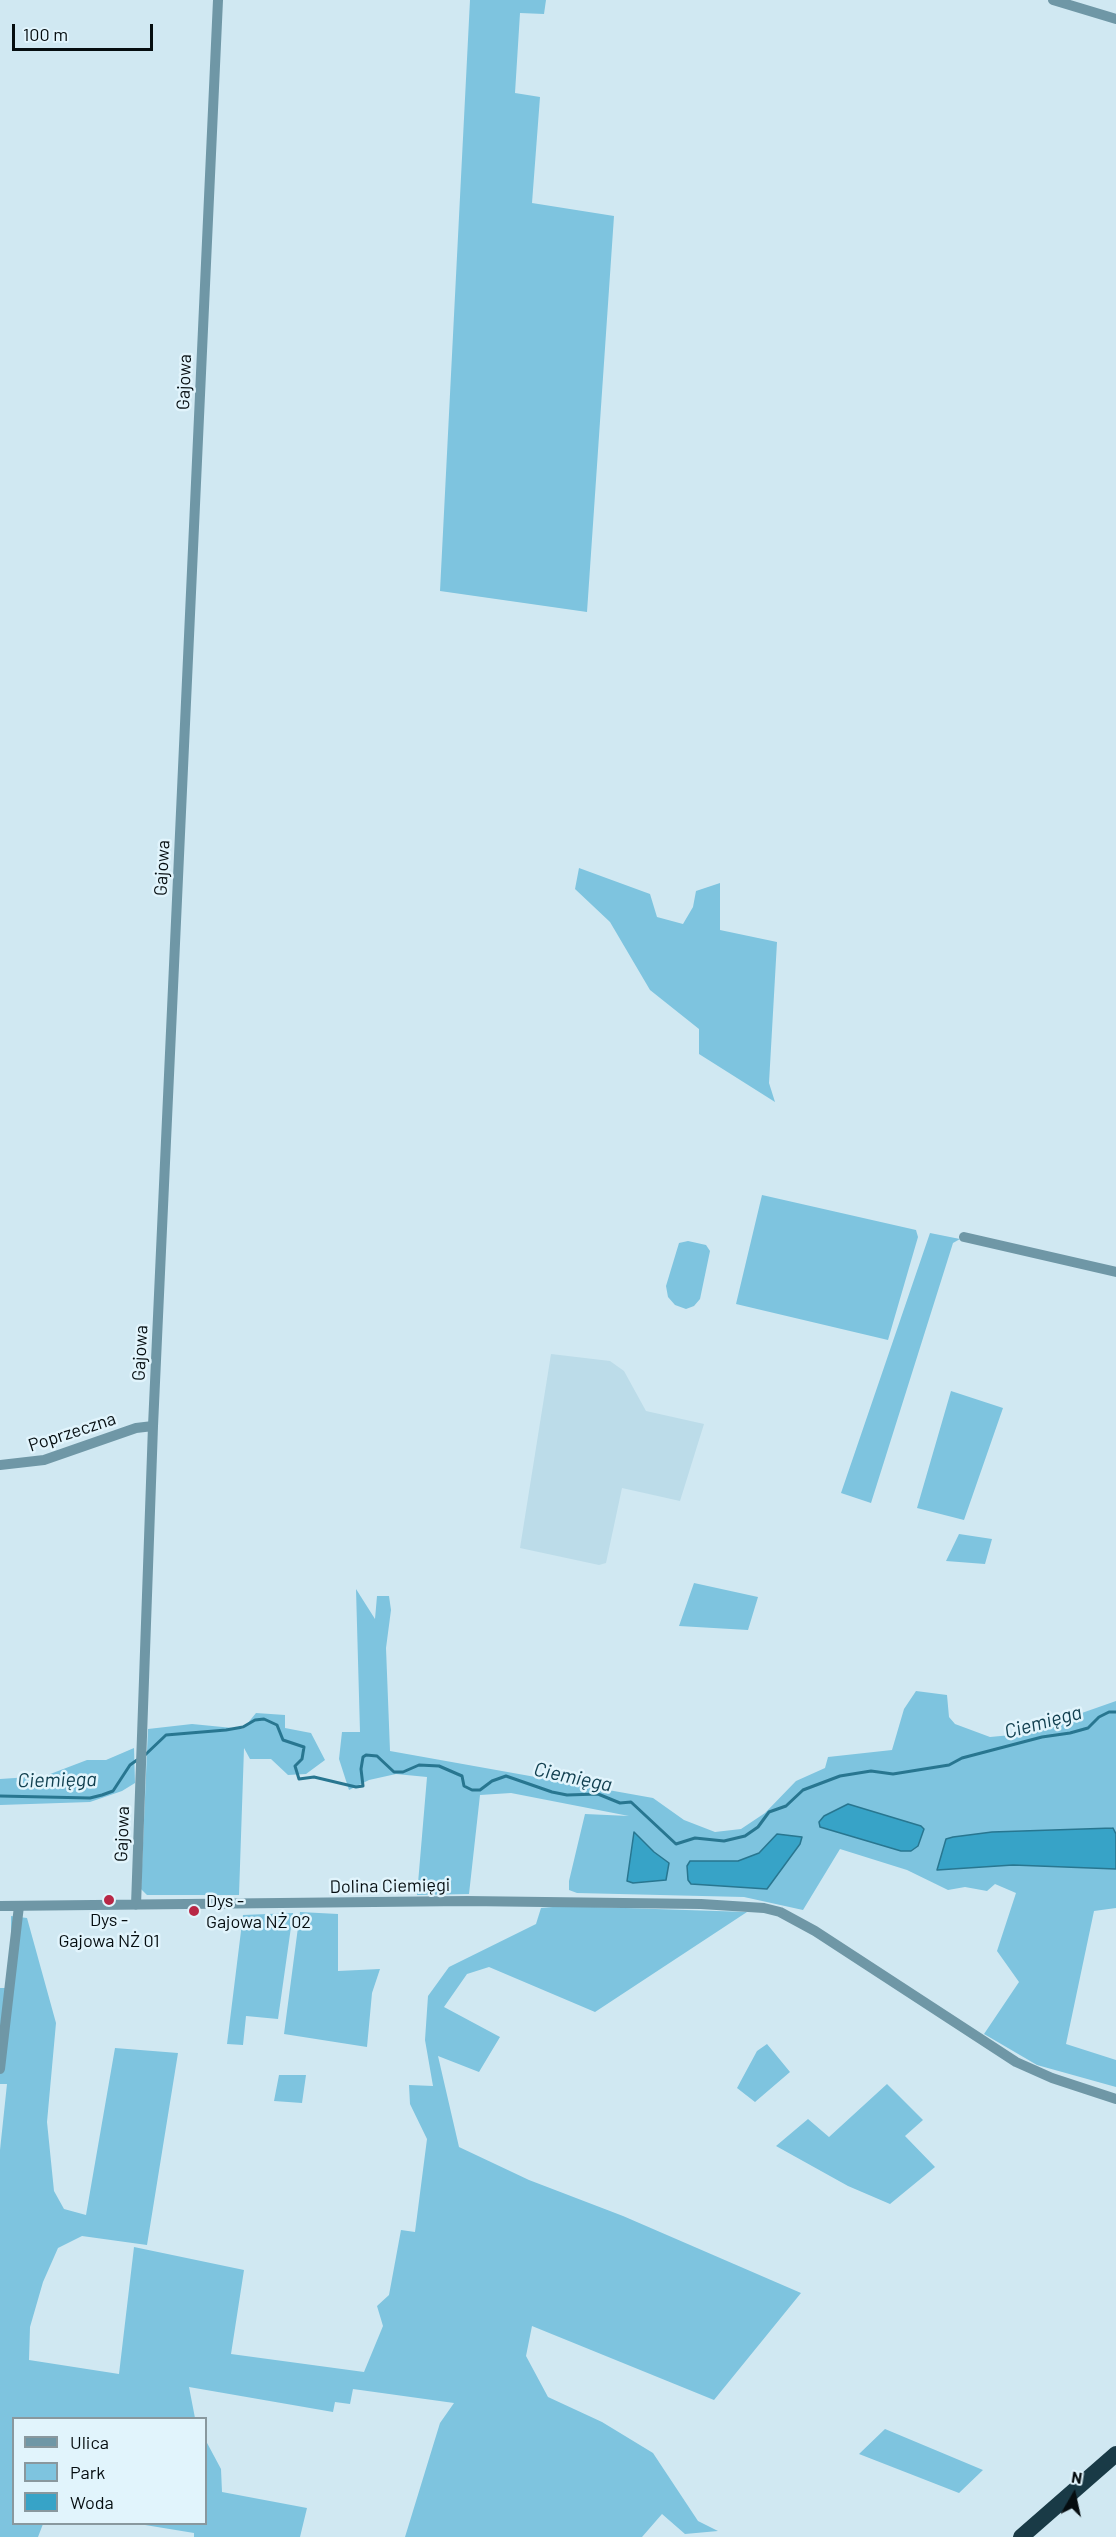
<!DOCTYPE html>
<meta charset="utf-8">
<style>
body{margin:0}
#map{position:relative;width:1116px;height:2537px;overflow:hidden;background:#d0e8f2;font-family:Barlow,sans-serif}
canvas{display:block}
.legend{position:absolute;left:12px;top:2417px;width:195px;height:108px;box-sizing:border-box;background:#e1f4fc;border:2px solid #89989e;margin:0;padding:8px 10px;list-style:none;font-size:18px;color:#050d10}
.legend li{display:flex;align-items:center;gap:12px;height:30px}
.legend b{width:30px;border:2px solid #89989e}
.north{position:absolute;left:1044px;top:2465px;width:60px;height:60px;-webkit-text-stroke:4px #e1f4fc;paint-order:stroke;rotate:9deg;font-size:16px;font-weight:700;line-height:24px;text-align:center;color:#050d10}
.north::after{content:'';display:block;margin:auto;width:21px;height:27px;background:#050d10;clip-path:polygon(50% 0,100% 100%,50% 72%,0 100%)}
.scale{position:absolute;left:12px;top:24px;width:141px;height:27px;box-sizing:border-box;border:3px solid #050d10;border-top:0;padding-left:8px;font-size:18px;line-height:21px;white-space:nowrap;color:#050d10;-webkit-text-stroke:4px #e1f4fc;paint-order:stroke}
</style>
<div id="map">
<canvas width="1116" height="2537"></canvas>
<ul class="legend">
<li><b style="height:8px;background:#6f97a6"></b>Ulica</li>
<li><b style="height:16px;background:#7ec4df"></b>Park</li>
<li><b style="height:16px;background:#37a3c7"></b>Woda</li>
</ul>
<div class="north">N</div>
<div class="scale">100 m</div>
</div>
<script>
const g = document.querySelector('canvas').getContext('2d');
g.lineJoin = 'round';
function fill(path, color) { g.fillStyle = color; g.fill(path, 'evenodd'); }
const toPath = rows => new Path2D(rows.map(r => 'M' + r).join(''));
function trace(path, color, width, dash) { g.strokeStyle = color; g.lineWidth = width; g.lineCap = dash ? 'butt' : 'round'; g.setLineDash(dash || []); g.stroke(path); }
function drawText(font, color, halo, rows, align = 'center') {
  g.font = font + ' Barlow,sans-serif'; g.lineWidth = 5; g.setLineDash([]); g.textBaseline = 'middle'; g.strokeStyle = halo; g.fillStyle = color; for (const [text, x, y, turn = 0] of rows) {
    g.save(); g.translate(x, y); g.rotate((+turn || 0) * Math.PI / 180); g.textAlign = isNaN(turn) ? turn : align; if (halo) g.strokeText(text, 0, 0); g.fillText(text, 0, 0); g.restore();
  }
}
fill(toPath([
 [551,1354,610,1361,624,1371,646,1411,704,1424,680,1501,622,1488,606,1563,599,1565,520,1548]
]), '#bcdce9');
fill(toPath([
 [470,0,546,0,544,14,520,13,515,93,540,97,532,203,614,216,587,612,440,591],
 [579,868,650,894,657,917,683,924,693,907,696,891,720,883,720,930,777,942,769,1083,775,1102,699,1054,699,1029,650,990,610,922,575,889],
 [762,1195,916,1230,918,1237,888,1340,736,1304],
 [930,1233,960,1239,953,1243,871,1503,841,1493],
 [688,1241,706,1245,710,1251,700,1299,694,1306,686,1309,675,1305,668,1297,666,1286,679,1243],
 [951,1391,1003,1408,964,1520,917,1508],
 [959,1534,992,1539,985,1564,946,1561],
 [694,1583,758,1597,748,1630,679,1626],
 [356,1589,375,1619,377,1596,389,1596,391,1610,386,1648,390,1751,653,1798,684,1820,715,1832,741,1829,765,1813,796,1781,825,1768,828,1757,892,1750,904,1709,916,1691,947,1695,949,1717,955,1724,990,1737,1022,1734,1116,1701,1116,1908,1094,1911,1066,2044,1116,2060,1116,2087,1037,2065,984,2034,1019,1982,997,1951,1016,1893,995,1884,987,1891,965,1887,948,1890,907,1870,840,1849,803,1910,744,1897,577,1893,569,1890,569,1881,585,1814,629,1816,511,1793,480,1795,469,1894,417,1895,427,1777,396,1774,369,1780,349,1790,339,1759,342,1732,360,1732],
 [777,1834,800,1844,767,1889,738,1886,690,1861,738,1861,759,1853],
 [256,1713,285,1715,285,1728,311,1733,325,1760,306,1774,288,1775,271,1759,250,1759,244,1748,239,1895,147,1895,141,1889,148,1729,192,1724,243,1729],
 [134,1748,135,1783,122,1791,90,1802,0,1805,0,1779,45,1776,87,1760,106,1760],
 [564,1906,747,1912,595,2012,489,1967,467,1974,444,2007,500,2037,479,2072,438,2056,459,2147,529,2180,623,2216,801,2293,714,2400,532,2326,526,2356,548,2397,602,2422,653,2453,698,2521,718,2531,685,2534,662,2514,642,2537,405,2537,440,2423,454,2403,353,2389,350,2404,335,2402,333,2412,189,2387,195,2418,14,2418,14,2524,43,2524,38,2537,0,2537,0,2150,7,2084,0,2084,0,1988,11,1988,11,1916,27,1918,56,2023,47,2122,54,2191,64,2209,86,2215,115,2048,178,2053,147,2245,82,2236,58,2248,43,2282,30,2327,29,2360,119,2374,134,2247,244,2270,231,2354,364,2372,383,2326,377,2306,389,2295,401,2230,415,2232,427,2139,410,2104,409,2085,433,2086,425,2040,428,1996,449,1967,536,1924,541,1908],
 [300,1912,338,1914,338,1971,380,1969,372,1993,367,2047,284,2034],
 [293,1913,278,2019,246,2016,243,2045,227,2044,243,1915],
 [767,2044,790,2072,755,2102,737,2088,757,2051],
 [279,2075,306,2075,302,2103,274,2101],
 [887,2084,923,2120,905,2136,935,2167,890,2204,848,2186,776,2146,808,2119,829,2137],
 [885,2429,983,2470,959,2493,859,2454],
 [206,2441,221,2469,222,2492,307,2508,300,2537,194,2537,194,2533,139,2524,206,2524]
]), '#7ec4df');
const water = toPath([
 [848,1804,921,1826,924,1829,918,1846,911,1851,901,1851,820,1827,819,1822,824,1816,848,1804],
 [1113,1828,1116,1834,1116,1869,1013,1865,937,1870,946,1839,953,1837,992,1832,1113,1828],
 [634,1832,654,1852,669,1863,666,1880,633,1883,627,1881,634,1832],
 [777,1834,802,1837,800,1844,767,1889,691,1884,688,1880,687,1866,690,1861,738,1861,759,1853,777,1834]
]);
fill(water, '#37a3c7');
trace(water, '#287690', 1.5);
trace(toPath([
 [145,1755,166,1735,226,1730,243,1727,255,1720,264,1719,277,1725,283,1740,304,1747,302,1759,295,1766,299,1779,314,1777,356,1787,363,1786,361,1769,363,1757,366,1755,377,1756,394,1772,403,1772,419,1765,439,1766,462,1776,464,1786,472,1790,480,1790,492,1781,506,1776,552,1792,567,1795,598,1794,620,1803,631,1802,676,1844,695,1838,724,1841,745,1836,758,1827,769,1812,786,1806,803,1790,840,1776,871,1771,893,1774,949,1765,962,1758,1042,1737,1070,1733,1088,1728,1099,1717,1109,1712,1116,1712],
 [0,1796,90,1798,102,1795,113,1791,130,1765,137,1760]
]), '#287690', 3);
trace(toPath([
 [1053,0,1116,19],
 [964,1237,1116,1272],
 [0,1465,44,1460,136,1428,153,1426],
 [136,1905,153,1426,218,0],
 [0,1906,467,1901,701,1904,764,1908,780,1912,815,1931,1016,2062,1052,2078,1116,2099],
 [0,2069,19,1906]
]), '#6f97a6', 10);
trace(toPath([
 [1021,2537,1116,2454]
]), '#193a46', 16);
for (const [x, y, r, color] of [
 [109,1900,6,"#b82746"],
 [194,1911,6,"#b82746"]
]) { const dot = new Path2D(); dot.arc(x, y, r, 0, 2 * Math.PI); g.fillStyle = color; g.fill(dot); trace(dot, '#e1f4fc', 2); }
drawText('18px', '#050d10', '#e1f4fc', [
 ["Gajowa",184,382,-88],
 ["Gajowa",162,868,-87],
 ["Gajowa",140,1353,-87],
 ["Poprzeczna",72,1432,-18],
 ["Gajowa",122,1834,-88],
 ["Dolina Ciemięgi",390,1886,-1]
]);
drawText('18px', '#050d10', '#e1f4fc', [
 ["Dys -",206,1901],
 ["Gajowa NŻ 02",206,1922],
 ["Dys -",109,1920,"center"],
 ["Gajowa NŻ 01",109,1941,"center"]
], 'left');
drawText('italic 20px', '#124050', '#e1f4fc', [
 ["Ciemięga",1043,1722,-15],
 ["Ciemięga",573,1777,12],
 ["Ciemięga",57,1780,-1]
]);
</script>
